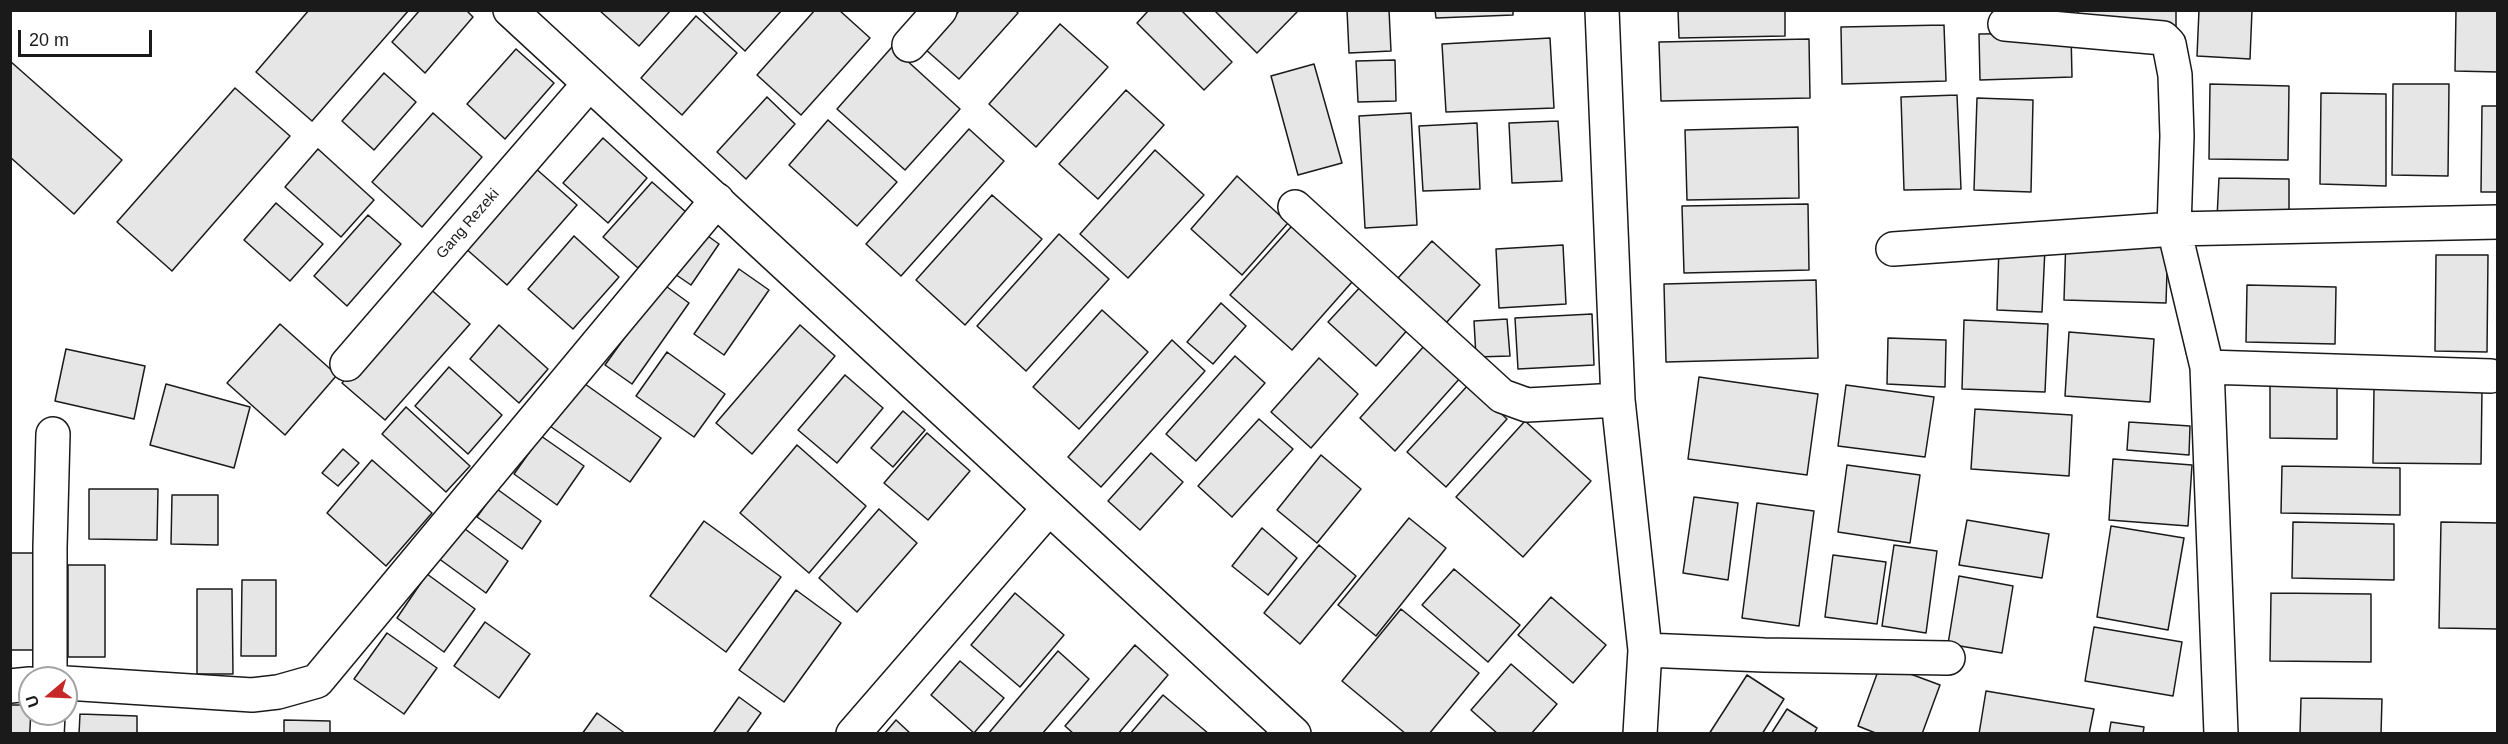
<!DOCTYPE html>
<style>
body{margin:0}
#map{position:relative;width:2508px;height:744px;overflow:hidden;background:#fff;font-family:Helvetica,sans-serif}
canvas{display:block}
.frame{position:absolute;inset:0;border:12px solid #1a1a1a;pointer-events:none}
.north{position:absolute;left:18px;top:666px;width:60px;height:60px;box-sizing:border-box;background:#fff;border:2px solid #a3a3a3;border-radius:50%;rotate:251deg;font-size:16px;font-weight:700;line-height:24px;text-align:center;color:#1a1a1a}
.north::after{content:'';display:block;margin:auto;width:21px;height:27px;background:#c62828;clip-path:polygon(50% 0,100% 100%,50% 72%,0 100%)}
.scale{position:absolute;left:18px;top:30px;width:134px;height:27px;box-sizing:border-box;border:3px solid #1a1a1a;border-top:0;padding-left:8px;font-size:18px;line-height:21px;white-space:nowrap;color:#1a1a1a;-webkit-text-stroke:4px #fff;paint-order:stroke}
</style>
<div id="map">
<canvas width="2508" height="744"></canvas>
<div class="frame"></div>
<div class="north">U</div>
<div class="scale">20 m</div>
</div>
<script>
const g = document.querySelector('canvas').getContext('2d');
g.lineJoin = 'round';
function fill(path, color) { g.fillStyle = color; g.fill(path, 'evenodd'); }
const toPath = rows => new Path2D(rows.map(r => 'M' + r).join(''));
function trace(path, color, width, dash) { g.strokeStyle = color; g.lineWidth = width; g.lineCap = dash ? 'butt' : 'round'; g.setLineDash(dash || []); g.stroke(path); }
function drawText(font, color, halo, rows, align = 'center') {
  g.font = font + ' Helvetica,sans-serif'; g.lineWidth = 4.5; g.setLineDash([]); g.textBaseline = 'middle'; g.strokeStyle = halo; g.fillStyle = color; for (const [text, x, y, turn = 0] of rows) {
    g.save(); g.translate(x, y); g.rotate((+turn || 0) * Math.PI / 180); g.textAlign = isNaN(turn) ? turn : align; if (halo) g.strokeText(text, 0, 0); g.fillText(text, 0, 0); g.restore();
  }
}
const building = toPath([
 [309,10,409,10,312,121,256,72,309,10],
 [420,10,466,10,473,17,425,73,392,42,420,10],
 [599,10,671,10,639,46,599,10],
 [701,10,782,10,745,51,701,10],
 [815,10,839,10,870,38,801,115,757,75,815,10],
 [960,10,1015,10,1018,13,959,79,925,49,960,10],
 [1149,10,1181,10,1232,62,1204,90,1137,23,1149,10],
 [1214,10,1296,10,1297,12,1257,53,1214,10],
 [1347,10,1389,10,1391,51,1349,53,1347,10],
 [1435,10,1513,10,1513,15,1436,18,1435,10],
 [1678,10,1785,10,1785,36,1679,38,1678,10],
 [2078,10,2176,10,2176,28,2078,23,2078,10],
 [2199,10,2252,10,2250,59,2197,56,2199,10],
 [2456,10,2498,10,2498,72,2455,71,2456,10],
 [696,16,737,53,682,115,641,78,696,16],
 [1060,24,1108,67,1036,147,989,104,1060,24],
 [1944,25,1946,81,1842,84,1841,27,1944,25],
 [2071,33,2072,77,1980,80,1979,34,2071,33],
 [1550,38,1554,108,1446,112,1442,44,1550,38],
 [1809,39,1810,98,1661,101,1659,42,1809,39],
 [892,47,960,109,905,170,837,109,892,47],
 [516,49,554,83,505,139,467,104,516,49],
 [1395,60,1396,101,1358,102,1356,61,1395,60],
 [10,61,122,160,74,214,10,157,10,61],
 [1314,64,1342,163,1298,175,1271,76,1314,64],
 [384,73,416,102,374,150,342,121,384,73],
 [2210,84,2289,86,2288,160,2209,159,2210,84],
 [2393,84,2449,84,2448,176,2392,175,2393,84],
 [235,88,290,136,172,271,117,222,235,88],
 [1126,90,1164,125,1098,199,1059,164,1126,90],
 [2321,93,2386,94,2386,186,2320,184,2321,93],
 [1957,95,1961,189,1904,190,1901,97,1957,95],
 [767,97,795,124,746,179,717,152,767,97],
 [1977,98,2033,100,2031,192,1974,190,1977,98],
 [2482,106,2498,106,2498,192,2481,192,2482,106],
 [433,113,482,157,422,227,372,182,433,113],
 [1411,113,1417,225,1365,228,1359,116,1411,113],
 [828,120,897,182,857,226,789,165,828,120],
 [1558,121,1562,181,1512,183,1509,123,1558,121],
 [1477,123,1480,189,1423,191,1419,126,1477,123],
 [1798,127,1799,198,1687,200,1685,130,1798,127],
 [969,129,1004,161,901,276,866,244,969,129],
 [603,138,647,178,608,223,563,183,603,138],
 [318,149,374,200,341,237,285,187,318,149],
 [1155,150,1204,195,1128,278,1080,234,1155,150],
 [534,167,577,205,507,285,464,247,534,167],
 [1237,176,1288,223,1242,275,1191,229,1237,176],
 [2219,178,2289,179,2289,219,2217,218,2219,178],
 [652,182,687,213,638,268,603,237,652,182],
 [992,195,1042,239,965,325,916,280,992,195],
 [276,203,323,244,290,281,244,240,276,203],
 [1808,204,1809,270,1684,273,1682,206,1808,204],
 [368,215,401,244,347,306,314,276,368,215],
 [1299,218,1360,273,1292,350,1230,295,1299,218],
 [698,229,719,244,691,285,669,270,698,229],
 [1059,234,1109,279,1026,371,977,326,1059,234],
 [574,236,619,277,573,329,528,289,574,236],
 [2066,237,2168,241,2166,303,2064,300,2066,237],
 [1432,241,1480,285,1446,323,1398,278,1432,241],
 [1563,245,1566,304,1499,308,1496,249,1563,245],
 [1999,246,2045,248,2042,312,1997,310,1999,246],
 [2436,255,2488,255,2487,352,2435,351,2436,255],
 [739,269,769,290,724,355,694,334,739,269],
 [1816,280,1818,358,1666,362,1664,284,1816,280],
 [663,284,689,303,632,384,605,365,663,284],
 [1363,284,1410,327,1376,366,1328,322,1363,284],
 [2247,285,2336,287,2335,344,2246,342,2247,285],
 [427,286,470,324,385,420,342,383,427,286],
 [1221,303,1246,326,1213,364,1187,342,1221,303],
 [1102,310,1148,352,1079,429,1033,387,1102,310],
 [1592,314,1594,365,1518,369,1515,318,1592,314],
 [1507,319,1510,356,1476,357,1474,321,1507,319],
 [1964,320,2048,324,2045,392,1962,389,1964,320],
 [280,324,337,375,285,435,227,383,280,324],
 [499,325,548,369,519,403,470,359,499,325],
 [800,325,835,356,752,454,716,423,800,325],
 [2069,332,2154,339,2150,402,2065,396,2069,332],
 [1888,338,1946,340,1945,387,1887,384,1888,338],
 [1172,340,1205,371,1101,487,1068,457,1172,340],
 [1425,345,1461,377,1395,451,1360,418,1425,345],
 [66,349,145,366,134,419,55,401,66,349],
 [667,352,725,394,694,437,636,396,667,352],
 [1235,356,1265,383,1196,461,1166,434,1235,356],
 [1319,358,1358,394,1311,448,1271,412,1319,358],
 [449,367,502,415,468,454,415,406,449,367],
 [2270,374,2337,376,2337,439,2270,438,2270,374],
 [845,375,883,408,837,463,798,430,845,375],
 [1699,377,1818,394,1807,475,1688,459,1699,377],
 [578,379,661,438,630,482,547,424,578,379],
 [166,384,250,407,234,468,150,445,166,384],
 [1469,384,1507,419,1446,487,1407,452,1469,384],
 [1846,385,1934,397,1925,457,1838,446,1846,385],
 [2374,387,2482,389,2481,464,2373,463,2374,387],
 [406,407,470,466,446,492,382,434,406,407],
 [1975,409,2072,415,2069,476,1971,469,1975,409],
 [903,411,925,430,893,467,871,448,903,411],
 [1259,419,1293,449,1232,517,1198,486,1259,419],
 [1525,421,1591,481,1523,557,1456,497,1525,421],
 [2129,422,2190,426,2189,455,2127,450,2129,422],
 [927,433,970,471,928,520,884,483,927,433],
 [541,436,584,466,557,505,514,474,541,436],
 [797,445,866,506,809,573,740,513,797,445],
 [343,449,359,463,338,486,322,473,343,449],
 [1151,453,1183,482,1140,530,1108,501,1151,453],
 [1321,455,1361,489,1317,543,1277,510,1321,455],
 [2113,459,2192,465,2188,526,2109,520,2113,459],
 [372,460,432,513,386,566,327,513,372,460],
 [1847,465,1920,475,1910,543,1838,532,1847,465],
 [2282,466,2400,468,2400,515,2281,513,2282,466],
 [89,489,158,489,157,540,89,539,89,489],
 [497,489,541,521,522,549,477,517,497,489],
 [172,495,218,495,218,545,171,544,172,495],
 [1694,497,1738,503,1728,580,1683,573,1694,497],
 [1757,503,1814,511,1799,626,1742,618,1757,503],
 [879,509,917,543,857,612,819,578,879,509],
 [1409,518,1446,548,1376,636,1338,605,1409,518],
 [1967,520,2049,534,2042,578,1959,565,1967,520],
 [704,521,781,577,726,652,650,596,704,521],
 [2293,522,2394,524,2394,580,2292,578,2293,522],
 [2441,522,2498,523,2498,629,2439,628,2441,522],
 [461,526,508,561,486,593,438,558,461,526],
 [2111,526,2184,538,2168,630,2097,617,2111,526],
 [1262,528,1297,558,1268,595,1232,566,1262,528],
 [1319,545,1356,576,1300,644,1264,613,1319,545],
 [1894,545,1937,551,1926,633,1882,626,1894,545],
 [10,553,42,553,43,650,10,650,10,553],
 [1833,555,1886,562,1877,624,1825,617,1833,555],
 [68,565,105,565,105,657,68,657,68,565],
 [1454,569,1520,625,1488,662,1422,605,1454,569],
 [427,574,475,609,444,652,397,618,427,574],
 [1959,576,2013,586,2002,653,1948,644,1959,576],
 [242,580,276,580,276,656,241,656,242,580],
 [197,589,232,589,233,674,197,674,197,589],
 [796,590,841,623,784,702,739,670,796,590],
 [1015,593,1064,635,1020,687,971,645,1015,593],
 [2271,593,2371,594,2371,662,2270,661,2271,593],
 [1551,597,1606,645,1573,683,1518,635,1551,597],
 [1401,609,1479,673,1429,734,1406,734,1342,681,1401,609],
 [485,622,530,654,499,698,454,666,485,622],
 [2094,627,2182,642,2173,696,2085,681,2094,627],
 [387,633,437,668,404,714,354,679,387,633],
 [1135,645,1168,675,1118,734,1074,734,1065,726,1135,645],
 [1058,651,1089,679,1042,734,988,734,1058,651],
 [960,661,1004,698,974,733,931,695,960,661],
 [1881,663,1940,685,1922,734,1878,734,1858,726,1881,663],
 [1511,664,1557,704,1531,734,1498,734,1471,710,1511,664],
 [1747,675,1784,699,1762,734,1709,734,1747,675],
 [1986,691,2094,709,2089,734,1979,734,1986,691],
 [1163,695,1209,734,1130,734,1163,695],
 [739,697,761,713,746,734,716,734,714,732,739,697],
 [2301,698,2382,699,2381,734,2300,734,2301,698],
 [10,705,30,705,30,714,37,714,37,734,10,734,10,705],
 [1787,709,1817,728,1814,734,1771,734,1787,709],
 [597,713,626,734,582,734,597,713],
 [80,714,137,716,137,734,79,734,80,714],
 [284,720,330,721,330,734,284,734,284,720],
 [896,720,911,734,884,734,896,720],
 [2111,722,2144,727,2143,734,2109,734,2111,722]
]);
fill(building, '#e6e6e6');
trace(building, '#1a1a1a', 1.5);
const minor = toPath([
 [1602,10,1618,400,1645,650,1640,734],
 [2005,24,2163,38,2169,44,2175,75,2177,136,2174,229,2207,367,2221,734],
 [909,45,940,10],
 [1295,207,1502,396,1527,405,1618,400],
 [1893,249,2174,229,2498,222],
 [347,364,589,84],
 [2207,367,2491,376],
 [1645,650,1764,655,1948,658],
 [50,678,50,547,53,434],
 [66,683,252,695,278,692,317,681,717,200],
 [10,686,30,684],
 [47,734,48,714],
 [853,734,1049,508]
]);
const major = toPath([
 [510,10,1294,734]
]);
trace(minor, '#1a1a1a', 36);
trace(major, '#1a1a1a', 36);
trace(minor, '#fff', 33);
trace(major, '#fff', 33);
drawText('15px', '#1a1a1a', '#fff', [
 ["Gang Rezeki",468,224,-49]
]);
</script>
